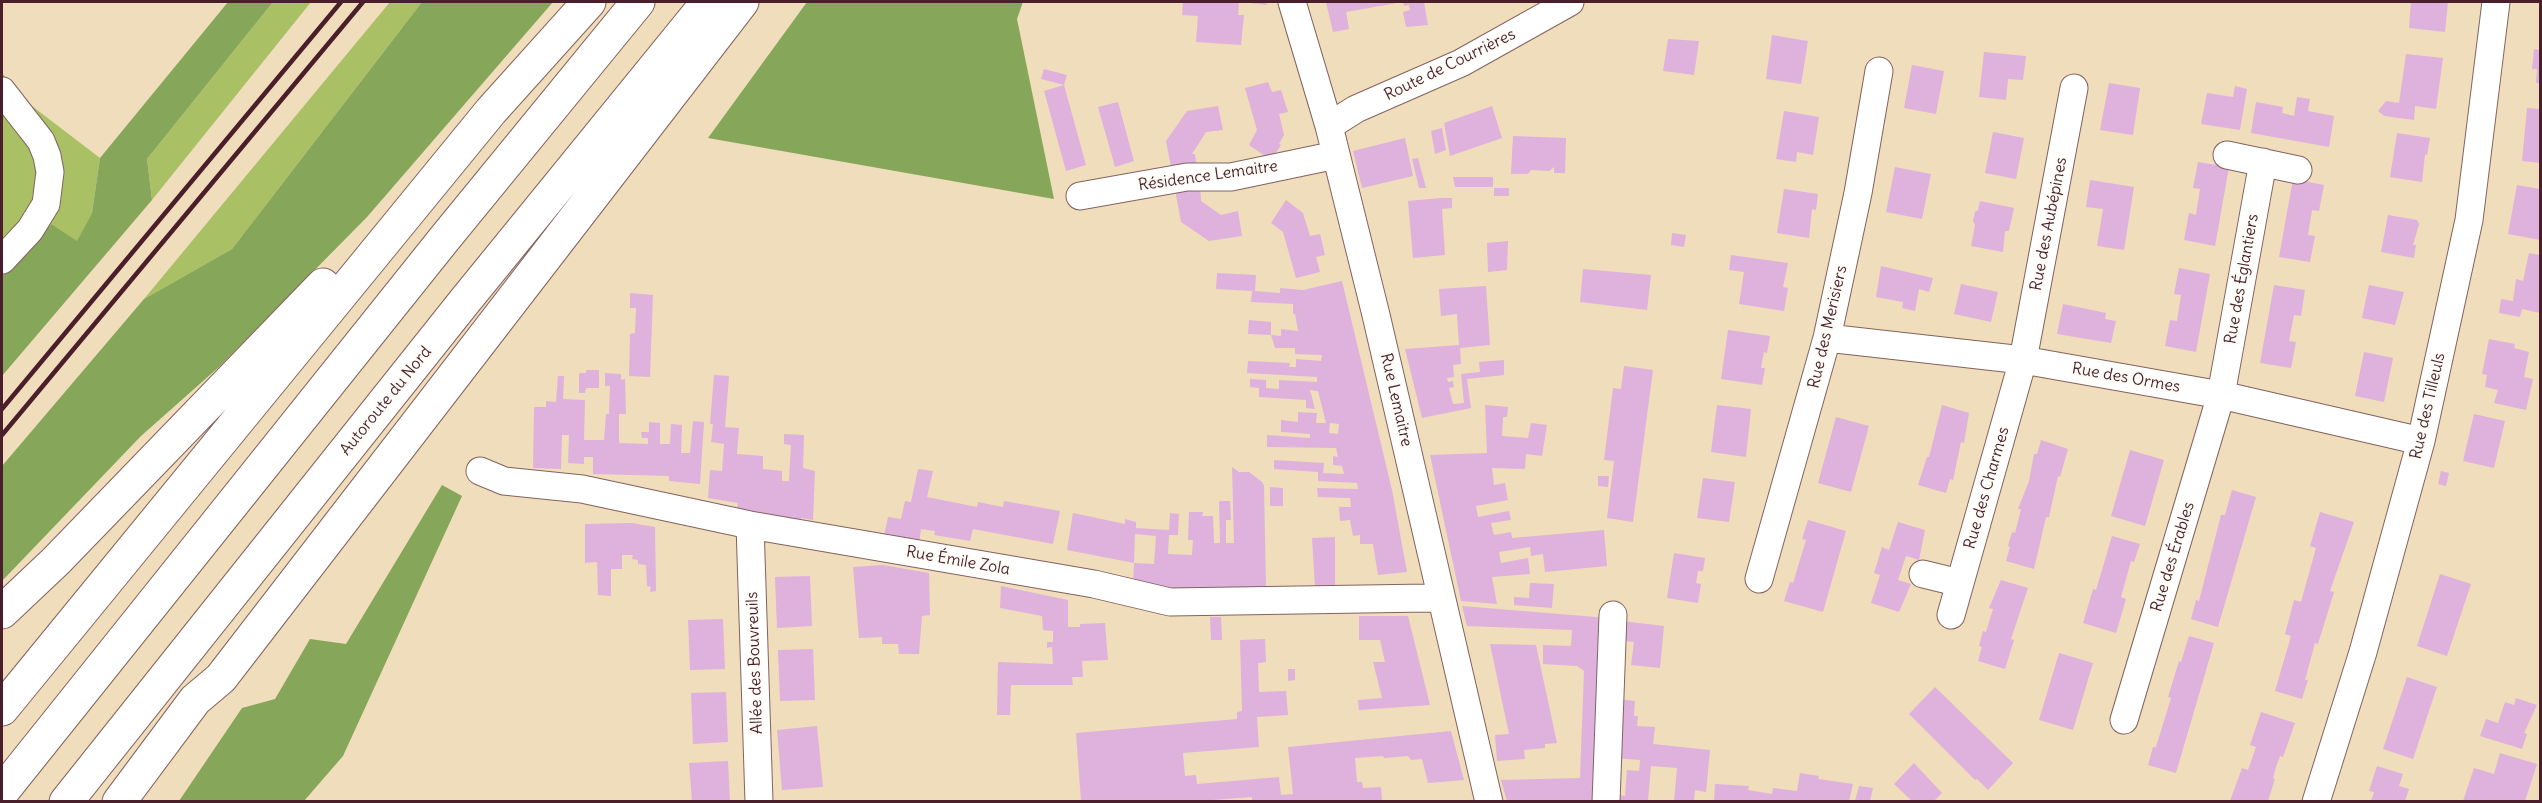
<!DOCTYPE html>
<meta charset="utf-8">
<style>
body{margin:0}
#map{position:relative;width:2542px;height:803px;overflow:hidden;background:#f0ddbc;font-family:Delius,sans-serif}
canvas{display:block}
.frame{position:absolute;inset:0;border:3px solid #4a1f2b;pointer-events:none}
</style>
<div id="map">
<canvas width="2542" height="803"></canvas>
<div class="frame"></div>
</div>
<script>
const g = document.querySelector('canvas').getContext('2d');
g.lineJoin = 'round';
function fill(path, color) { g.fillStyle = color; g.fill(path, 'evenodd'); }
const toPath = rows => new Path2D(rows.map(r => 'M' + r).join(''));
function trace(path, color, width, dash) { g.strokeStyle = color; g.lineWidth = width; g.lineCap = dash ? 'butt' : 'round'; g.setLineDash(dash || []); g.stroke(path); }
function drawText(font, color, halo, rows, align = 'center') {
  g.font = font + ' Delius,sans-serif'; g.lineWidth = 4.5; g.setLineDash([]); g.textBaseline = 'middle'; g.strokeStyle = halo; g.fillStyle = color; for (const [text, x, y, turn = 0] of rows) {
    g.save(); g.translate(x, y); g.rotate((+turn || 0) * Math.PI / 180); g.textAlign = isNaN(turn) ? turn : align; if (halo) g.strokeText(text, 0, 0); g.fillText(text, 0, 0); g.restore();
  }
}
fill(toPath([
 [273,2,311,2,152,200,147,159],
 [390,2,422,2,232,249,144,299],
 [2,73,32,106,100,158,92,213,77,242,50,224,2,276]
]), '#a9c065');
fill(toPath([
 [228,2,273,2,147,159,152,200,2,376,2,276,51,224,77,241,92,213,100,158],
 [422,2,553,2,367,217,220,366,141,436,2,581,2,466,144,299,232,249],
 [807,2,1023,2,1017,19,1054,199,708,138],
 [442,485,462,496,343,756,304,801,179,801,242,708,275,699,310,639,346,644]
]), '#86a65a');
fill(toPath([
 [1183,2,1239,2,1238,15,1244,15,1241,45,1196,42,1198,16,1182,15],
 [1250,2,1266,2,1267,5,1250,3],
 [1326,2,1397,2,1397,3,1346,12,1349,29,1333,32],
 [1403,2,1424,2,1428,25,1406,27,1403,12,1410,10,1409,5,1404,6],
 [2411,2,2448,2,2445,32,2409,28],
 [1772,35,1808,41,1801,84,1766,79],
 [1668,39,1699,41,1694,75,1663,71],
 [2534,49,2540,50,2540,83,2536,83,2537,69,2532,69],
 [1984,52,2026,56,2023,80,2008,79,2006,100,1979,97],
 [2406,54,2443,58,2436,109,2415,106,2414,120,2384,116,2378,111,2386,101,2399,103],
 [1912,65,1944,71,1936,114,1904,108],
 [1044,69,1067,75,1064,85,1041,79],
 [1268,82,1272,92,1281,90,1288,112,1279,114,1284,135,1279,144,1281,145,1271,160,1249,145,1257,130,1245,88],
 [2109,83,2140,88,2133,135,2100,130],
 [1064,85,1086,165,1066,171,1044,91],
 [2235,86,2247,89,2240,130,2201,124,2207,93,2233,97],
 [2297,97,2310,99,2308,111,2334,116,2329,147,2251,133,2256,102,2283,107,2282,113,2294,116],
 [1118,102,1134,161,1115,167,1098,107],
 [1218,106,1223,130,1206,132,1192,154,1195,154,1197,167,1172,172,1166,141,1187,111],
 [1492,106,1502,138,1450,156,1444,123],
 [2527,108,2540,109,2540,163,2522,161],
 [1784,111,1819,117,1813,155,1797,152,1796,162,1776,159],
 [1442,128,1446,150,1435,154,1431,131],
 [1993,132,2024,138,2016,179,1985,173],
 [2397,133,2430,138,2427,155,2425,154,2422,182,2390,177],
 [1513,136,1566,138,1565,173,1554,173,1554,167,1549,171,1531,170,1528,174,1511,174],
 [1405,138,1413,176,1362,188,1353,151],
 [1418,158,1426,188,1419,188,1412,159],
 [2198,162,2229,167,2215,246,2184,240,2189,213,2196,215,2200,189,2193,188],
 [1895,167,1931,174,1922,219,1886,212],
 [1453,177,1493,177,1493,187,1455,187],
 [2293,179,2324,185,2319,211,2312,210,2310,222,2308,235,2315,236,2310,262,2279,257],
 [2090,180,2134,187,2124,250,2097,246,2103,209,2086,207],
 [1200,185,1201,201,1221,215,1238,211,1242,236,1209,241,1181,222,1175,189],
 [2517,185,2540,189,2540,240,2508,234],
 [1494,188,1509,188,1509,196,1494,196],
 [1784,189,1818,194,1816,210,1812,209,1809,238,1777,233],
 [1441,198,1452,198,1452,208,1442,209,1445,255,1413,258,1408,201],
 [1286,200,1303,213,1310,236,1320,234,1325,255,1316,257,1320,272,1296,278,1283,232,1271,223],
 [1980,201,2014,208,2009,231,2005,231,2003,252,1971,246,1975,225,1973,221,1975,212,1978,210],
 [2388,215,2417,220,2419,224,2413,245,2416,245,2414,258,2381,252],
 [1672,233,1686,235,1684,247,1671,245],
 [1508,241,1507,270,1488,272,1487,243],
 [2529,253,2540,255,2540,313,2522,309,2520,317,2499,313,2501,299,2513,301,2516,279,2523,281],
 [1731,255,1788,263,1783,287,1788,288,1784,311,1739,304,1744,272,1729,270],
 [1881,266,1933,278,1929,292,1919,289,1915,311,1902,308,1903,302,1876,297],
 [2179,268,2210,274,2196,352,2165,346,2170,320,2177,321,2181,295,2174,294],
 [1583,269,1651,275,1647,310,1580,302],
 [1217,273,1256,275,1255,291,1280,293,1280,288,1303,290,1342,281,1392,490,1407,572,1378,575,1373,544,1360,544,1360,535,1353,536,1350,520,1340,521,1339,507,1351,507,1350,498,1318,497,1317,488,1358,489,1357,483,1318,481,1318,472,1274,469,1274,460,1324,463,1323,473,1344,474,1342,466,1333,465,1333,456,1338,457,1336,448,1267,447,1267,435,1310,438,1310,434,1281,432,1281,420,1298,422,1298,412,1317,413,1316,423,1326,423,1318,391,1310,390,1315,409,1306,408,1306,400,1259,397,1259,388,1250,387,1250,379,1266,380,1266,388,1279,389,1279,380,1317,382,1317,377,1247,373,1248,361,1290,363,1289,367,1296,367,1296,359,1321,361,1322,355,1295,354,1295,348,1275,348,1271,335,1281,336,1281,329,1298,331,1295,314,1293,314,1293,304,1251,302,1252,291,1216,289],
 [1330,423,1339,424,1338,434,1329,433],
 [1961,284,1998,292,1991,322,1954,314],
 [2274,285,2305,290,2301,316,2294,315,2289,341,2296,342,2291,368,2260,363],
 [2369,285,2404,292,2395,325,2362,318],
 [1486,286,1490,345,1460,348,1461,364,1453,365,1454,377,1447,378,1448,382,1453,381,1454,387,1449,388,1453,404,1464,403,1461,374,1480,372,1479,362,1504,360,1504,375,1467,379,1471,408,1422,418,1405,349,1459,345,1457,314,1441,316,1439,289],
 [630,293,653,295,650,377,629,376,630,334,635,333,636,308,630,308],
 [2063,304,2106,313,2105,319,2116,321,2111,343,2057,334],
 [1249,320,1271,322,1271,335,1248,334],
 [1728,330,1770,336,1767,353,1764,352,1761,368,1765,368,1762,385,1721,379],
 [2489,339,2515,344,2514,348,2529,352,2524,377,2533,379,2526,410,2494,403,2498,390,2485,387,2487,375,2482,374],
 [2364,352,2393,358,2384,402,2355,396],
 [1624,366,1653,370,1633,522,1607,518,1614,461,1604,460,1613,388,1621,389],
 [586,370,599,370,599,388,586,388,585,393,579,393,579,373,586,373],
 [605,373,621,374,621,380,625,379,626,414,619,414,619,443,648,444,648,438,642,438,641,432,649,432,649,422,660,423,660,444,670,444,671,424,682,425,681,453,690,453,693,421,704,422,700,484,669,481,669,476,593,474,593,457,584,457,584,464,568,463,569,435,562,435,561,469,533,468,534,407,546,407,546,401,556,402,558,376,564,376,563,399,585,400,584,440,604,440,606,414,609,414,610,386,605,386],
 [714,375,729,376,725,427,739,428,737,454,763,456,763,469,782,471,782,481,789,481,791,445,784,444,784,434,804,435,803,468,815,471,813,520,801,518,800,521,737,508,738,503,708,498,710,470,722,471,724,444,711,442,713,424,710,424],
 [1485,405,1508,407,1507,417,1503,417,1502,436,1528,438,1531,423,1547,425,1542,456,1526,454,1525,469,1492,468,1494,485,1505,483,1508,500,1476,506,1478,517,1509,511,1511,520,1491,523,1494,535,1511,532,1512,538,1604,530,1607,566,1545,572,1543,554,1531,556,1530,547,1499,552,1501,563,1528,558,1530,574,1492,577,1497,604,1461,601,1430,455,1487,453],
 [1717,405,1751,409,1746,457,1711,452],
 [1942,405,1969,413,1964,443,1961,442,1953,480,1950,479,1946,493,1918,485,1927,457,1929,457],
 [2474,414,2505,421,2494,468,2463,461],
 [1836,417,1869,426,1851,492,1818,483],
 [2041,440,2068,449,2060,477,2058,476,2049,517,2046,517,2034,569,2006,561,2010,547,2008,546,2012,532,2015,533,2021,509,2018,509,2029,481,2034,454,2037,454],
 [2130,450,2164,460,2145,526,2111,516],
 [1232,467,1239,472,1249,472,1262,482,1264,486,1266,588,1203,589,1133,586,1134,563,1154,564,1156,536,1135,534,1134,563,1067,550,1073,513,1125,524,1125,519,1136,522,1136,528,1169,530,1170,513,1179,514,1178,535,1169,535,1168,554,1192,555,1193,540,1188,540,1189,512,1203,512,1202,516,1213,516,1214,543,1220,543,1219,501,1230,501,1231,520,1226,520,1226,543,1234,543],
 [918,469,933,471,927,497,977,507,978,502,1003,507,1004,501,1060,511,1053,544,973,529,970,541,934,535,935,531,921,529,919,544,884,536,888,517,901,519,905,501,911,502],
 [2441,471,2449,473,2446,486,2438,484],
 [1598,476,1609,476,1608,487,1598,486],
 [1703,478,1735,482,1729,522,1697,518],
 [1270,487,1283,488,1283,506,1270,506],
 [2232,490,2256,497,2218,627,2191,619,2196,600,2199,601,2221,515,2225,515],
 [2320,512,2354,522,2330,591,2334,592,2318,644,2315,643,2305,680,2308,680,2302,699,2275,691,2291,636,2285,634,2294,600,2301,602,2316,548,2310,546],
 [1808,520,1846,531,1823,612,1784,601,1790,582,1793,583,1806,540,1802,539],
 [1898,522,1925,530,1919,560,1906,556,1898,580,1911,584,1899,612,1871,603,1880,575,1874,573,1882,547,1889,550],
 [632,523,655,527,656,591,650,592,651,587,647,586,646,565,638,564,638,560,632,559,633,555,622,555,622,569,611,569,611,596,598,595,597,562,585,563,585,524],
 [2112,536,2140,544,2134,562,2131,561,2121,597,2126,599,2116,633,2083,623,2093,589,2096,590],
 [1335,537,1335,586,1315,587,1312,538],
 [1674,553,1705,558,1703,571,1698,571,1696,583,1701,584,1698,603,1667,598],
 [883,565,929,573,930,615,922,616,919,654,899,654,898,644,882,644,882,637,859,638,853,567],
 [2440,574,2471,584,2447,656,2417,646],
 [810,576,812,626,777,628,775,577],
 [2001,580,2028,588,2011,639,2014,640,2005,669,1978,661,1982,647,1979,646,1983,631,1986,632,1993,609,1989,608],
 [1530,583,1554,584,1552,608,1514,605,1514,597,1529,598],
 [1001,586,1068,600,1068,627,1080,627,1080,624,1105,623,1108,660,1082,661,1083,677,1072,677,1073,685,1011,685,1010,715,997,715,998,662,1053,664,1052,647,1047,648,1047,642,1053,642,1053,631,1043,630,1042,616,1000,608],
 [1462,606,1608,618,1600,801,1507,801,1501,780,1580,778,1584,671,1577,666,1543,664,1543,645,1571,646,1572,630,1467,626],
 [1359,616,1408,616,1430,705,1359,710,1358,700,1382,698,1373,662,1385,662,1380,640,1359,640],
 [1210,617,1221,617,1222,640,1211,640],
 [723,619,725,669,690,670,688,620],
 [1621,621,1664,626,1660,668,1631,665,1634,642,1619,640],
 [2189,636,2214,643,2176,773,2148,765,2153,747,2156,747,2171,698,2168,697,2179,661,2181,662],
 [1265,639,1266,662,1258,663,1259,692,1286,691,1288,715,1257,717,1259,747,1183,753,1185,776,1196,775,1197,784,1279,777,1281,795,1293,794,1288,747,1451,731,1464,780,1428,783,1422,759,1411,760,1408,756,1384,758,1383,756,1355,758,1357,782,1362,782,1363,788,1381,787,1382,801,1252,801,1252,797,1199,801,1081,801,1076,733,1237,719,1237,712,1242,711,1240,640],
 [1490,644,1536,645,1557,743,1545,744,1545,748,1524,750,1525,759,1497,761,1495,735,1509,734],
 [813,649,815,700,780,701,778,650],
 [2059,653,2093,663,2073,730,2039,720],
 [1288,669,1295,669,1295,680,1288,681],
 [2407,677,2437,687,2413,759,2383,749],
 [1935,687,2013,763,1988,790,1977,779,1975,780,1909,714],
 [726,692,728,742,693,744,691,693],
 [2516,698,2537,705,2524,733,2527,734,2522,749,2480,736,2486,719,2498,723,2505,702,2514,705],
 [1617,699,1635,701,1634,716,1638,716,1637,726,1655,727,1653,744,1710,750,1706,792,1695,790,1694,801,1674,801,1677,768,1651,766,1648,801,1610,800,1611,794,1625,796,1627,770,1639,771,1640,760,1613,758],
 [2261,712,2295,723,2283,757,2280,756,2276,767,2273,778,2275,779,2268,801,2230,801,2242,768,2248,770,2256,747,2250,745],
 [817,726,823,787,782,790,777,730],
 [2500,753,2537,764,2525,801,2463,801,2474,768,2494,774],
 [728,761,730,801,692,801,689,763],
 [1914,763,1942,793,1934,801,1912,801,1894,784],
 [2377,766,2403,774,2399,786,2409,789,2405,801,2371,801,2374,792,2369,791],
 [1800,773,1819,776,1818,779,1853,784,1849,801,1714,801,1715,784,1749,786,1748,790,1772,794,1773,788,1797,791],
 [1859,786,1873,788,1870,801,1855,801]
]), '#deb2dc');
const minor = toPath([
 [1292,2,1329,126,1376,315,1489,802],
 [2,91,41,141,47,156,50,172,46,204,30,230,2,260],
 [1329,126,1356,109,1461,63,1570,2],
 [2227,155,2298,170],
 [1080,196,1187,177,1231,177,1336,155],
 [1827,338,2023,360,2221,395,2421,441],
 [480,471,504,481,582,489,750,525,1094,584,1170,602,1428,598,1442,600],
 [750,525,759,802],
 [1923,574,1960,583],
 [1759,579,1827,338,1858,193,1879,71],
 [1951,615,2023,360,2074,88],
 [2124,720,2221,395,2263,162],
 [1606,802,1613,615],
 [2316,802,2363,652,2421,441,2469,220,2496,2]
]);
const highway = toPath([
 [2,612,56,561,323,285],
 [2,709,491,111,589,2],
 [2,792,445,238,638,2],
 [66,802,464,302,708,2],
 [119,802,195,700,221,678,742,2]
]);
trace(minor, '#84625e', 29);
trace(highway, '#84625e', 35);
trace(minor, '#fff', 27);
trace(highway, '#fff', 33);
trace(toPath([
 [2,409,341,2],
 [2,435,363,2]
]), '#4a1f2b', 4.5);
drawText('16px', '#4a1f2b', '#fdfcf7', [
 ["Route de Courrières",1450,65,-26],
 ["Résidence Lemaitre",1208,176,-8],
 ["Rue des Aubépines",2049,224,-79],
 ["Rue des Églantiers",2242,279,-80],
 ["Rue des Merisiers",1828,327,-77],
 ["Rue des Ormes",2126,378,10],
 ["Rue Lemaitre",1396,400,77],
 ["Autoroute du Nord",386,401,-51],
 ["Rue des Tilleuls",2428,406,-77],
 ["Rue des Charmes",1987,488,-74],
 ["Rue des Érables",2173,557,-73],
 ["Rue Émile Zola",958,561,10],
 ["Allée des Bouvreuils",755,663,-92]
]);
</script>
